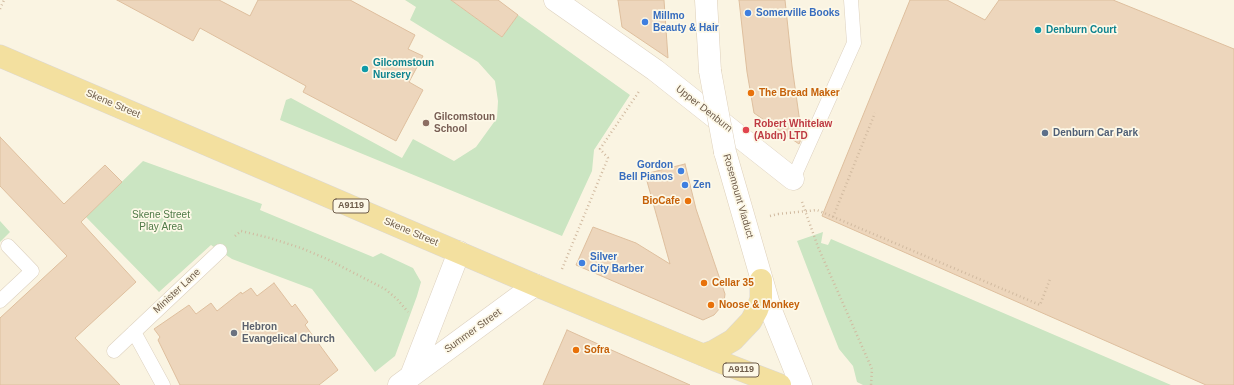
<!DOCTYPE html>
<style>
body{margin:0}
canvas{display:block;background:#faf4e2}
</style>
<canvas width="1234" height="385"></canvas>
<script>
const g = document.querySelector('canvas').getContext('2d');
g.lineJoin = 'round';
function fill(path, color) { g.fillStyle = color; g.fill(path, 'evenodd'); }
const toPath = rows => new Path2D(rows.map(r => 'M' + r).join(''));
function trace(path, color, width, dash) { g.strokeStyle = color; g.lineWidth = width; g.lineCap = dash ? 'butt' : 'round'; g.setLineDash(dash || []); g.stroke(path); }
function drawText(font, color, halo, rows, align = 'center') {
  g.font = font + ' Arial,sans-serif'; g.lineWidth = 3.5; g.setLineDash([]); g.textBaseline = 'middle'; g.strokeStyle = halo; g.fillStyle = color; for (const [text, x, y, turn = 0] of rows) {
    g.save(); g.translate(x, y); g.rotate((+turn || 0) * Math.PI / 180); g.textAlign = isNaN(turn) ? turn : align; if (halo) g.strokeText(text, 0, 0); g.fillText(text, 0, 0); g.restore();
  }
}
fill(toPath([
 [405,0,451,0,502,37,518,15,630,95,594,150,592,171,562,236,280,120,286,100,291,98,402,158,413,139,454,161,476,147,497,118,498,101,495,81,478,62,410,20,416,7],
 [143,161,262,204,260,210,373,257,381,253,413,268,421,282,417,296,395,356,375,372,312,289,232,259,211,245,159,292,86,217],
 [0,221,10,232,0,242],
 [823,232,821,243,828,245,831,239,1171,385,863,385,857,382,853,366,839,349,825,314,797,241]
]), '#cbe5c2');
const building = toPath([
 [117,0,219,0,250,16,258,0,350,0,415,35,408,49,423,56,409,82,423,90,396,141,303,92,306,86,200,28,193,41,117,0],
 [451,0,498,0,518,15,502,37,451,0],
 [618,0,664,0,668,58,622,27,618,0],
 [739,0,785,0,792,66,802,137,799,144,754,113,747,72,739,0],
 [910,0,947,0,985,20,999,0,1113,0,1234,49,1234,385,1206,385,822,216,910,0],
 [0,137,64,204,105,165,122,182,81,222,136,282,75,338,120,385,0,385,0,318,67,256,0,186,0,137],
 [685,164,696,209,725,294,724,302,720,308,714,315,703,320,576,265,593,227,636,243,670,264,645,174,685,164],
 [274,283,292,307,295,304,308,322,305,325,338,370,319,385,180,385,158,340,160,337,154,329,189,305,196,314,211,303,217,311,241,292,242,294,251,288,257,296,274,283],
 [567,330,598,344,690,385,543,385,567,330]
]);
fill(building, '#edd6bc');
trace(building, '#debf9e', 1);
const lane = toPath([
 [793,179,854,43,851,0],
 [0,301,32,271,8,246],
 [134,332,163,385],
 [114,351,220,251]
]);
const street = toPath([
 [555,0,655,70,793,179],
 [411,376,459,252],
 [399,385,535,285]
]);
const secondary = toPath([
 [706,0,710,71],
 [725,152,770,308,801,385]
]);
const primary = toPath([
 [0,56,535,285,715,360,780,385],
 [703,355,714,351,733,340,751,321,757,310,761,299,761,280]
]);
trace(lane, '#ddd1bf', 15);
trace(street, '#ddd1bf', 23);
trace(secondary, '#ded0ba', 23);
trace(primary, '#dcd8d4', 23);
trace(toPath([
 [0,9,4,0],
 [802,202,818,247,872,369,871,385],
 [770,216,778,214],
 [833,217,875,113],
 [235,236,241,231,270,238,301,248,327,259,385,289,397,299,408,312],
 [562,269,608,158,600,149,640,90],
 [1005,290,1040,305,1050,279]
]), '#d1baa0', 2.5, [1, 3]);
trace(lane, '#fff', 14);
trace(street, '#fff', 22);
trace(secondary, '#fff', 22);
trace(primary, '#f3e09f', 22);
const secondaryBridge = toPath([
 [710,71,725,152]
]);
trace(secondaryBridge, '#ded0ba', 23, []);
trace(toPath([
 [778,214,817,210,1005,290]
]), '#d1baa0', 2.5, [1, 3]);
trace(secondaryBridge, '#fff', 22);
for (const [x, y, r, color] of [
 [748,13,4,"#3f7fe0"],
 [645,22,4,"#3f7fe0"],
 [1038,30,4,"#0f9aa8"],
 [365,69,4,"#0f9aa8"],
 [751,93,4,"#e8710a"],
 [426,123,4,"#8d6e63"],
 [746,130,4,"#e0444e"],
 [1045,133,4,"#5c6f8a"],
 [681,171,4,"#3f7fe0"],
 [685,185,4,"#3f7fe0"],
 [688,201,4,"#e8710a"],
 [582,263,4,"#3f7fe0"],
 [704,283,4,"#e8710a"],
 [711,305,4,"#e8710a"],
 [234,333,4,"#6b7280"],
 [576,350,4,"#e8710a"]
]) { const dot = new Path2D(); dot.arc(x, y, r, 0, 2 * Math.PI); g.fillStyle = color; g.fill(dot); trace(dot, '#fdf8e7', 1.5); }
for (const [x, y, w] of [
 [351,206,36],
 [741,370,36]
]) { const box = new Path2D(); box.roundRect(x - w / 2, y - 7, w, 14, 3); g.fillStyle = '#fdf8e7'; g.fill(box); trace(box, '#6f5d4b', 1); }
drawText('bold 9px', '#6f5d4b', null, [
 ["A9119",351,206],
 ["A9119",741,370]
]);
drawText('bold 10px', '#366cbe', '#fdf8e7', [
 ["Somerville Books",756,13],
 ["Millmo",653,16],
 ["Beauty & Hair",653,28],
 ["Gordon",673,165,"right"],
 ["Bell Pianos",673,177,"right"],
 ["Zen",693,185],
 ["Silver",590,257],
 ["City Barber",590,269]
], 'left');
drawText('bold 10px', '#0d838f', '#fdf8e7', [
 ["Denburn Court",1046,30],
 ["Gilcomstoun",373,63],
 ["Nursery",373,75]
], 'left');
drawText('bold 10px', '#c56008', '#fdf8e7', [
 ["The Bread Maker",759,93],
 ["BioCafe",680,201,"right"],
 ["Cellar 35",712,283],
 ["Noose & Monkey",719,305],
 ["Sofra",584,350]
], 'left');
drawText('10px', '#6f5d4b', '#fdf8e7', [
 ["Skene Street",113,104,23],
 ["Upper Denburn",704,109,38],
 ["Rosemount Viaduct",738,196,74],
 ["Skene Street",411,232,23],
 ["Minister Lane",177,291,-43],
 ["Summer Street",473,331,-36]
]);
drawText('bold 10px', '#785e54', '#fdf8e7', [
 ["Gilcomstoun",434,117],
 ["School",434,129]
], 'left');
drawText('bold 10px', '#be3a42', '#fdf8e7', [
 ["Robert Whitelaw",754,124],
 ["(Abdn) LTD",754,136]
], 'left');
drawText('bold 10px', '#4e5e75', '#fdf8e7', [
 ["Denburn Car Park",1053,133]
], 'left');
drawText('10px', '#4f7a47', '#fdf8e7', [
 ["Skene Street",161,215],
 ["Play Area",161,227]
]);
drawText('bold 10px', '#5b616d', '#fdf8e7', [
 ["Hebron",242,327],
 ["Evangelical Church",242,339]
], 'left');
</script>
